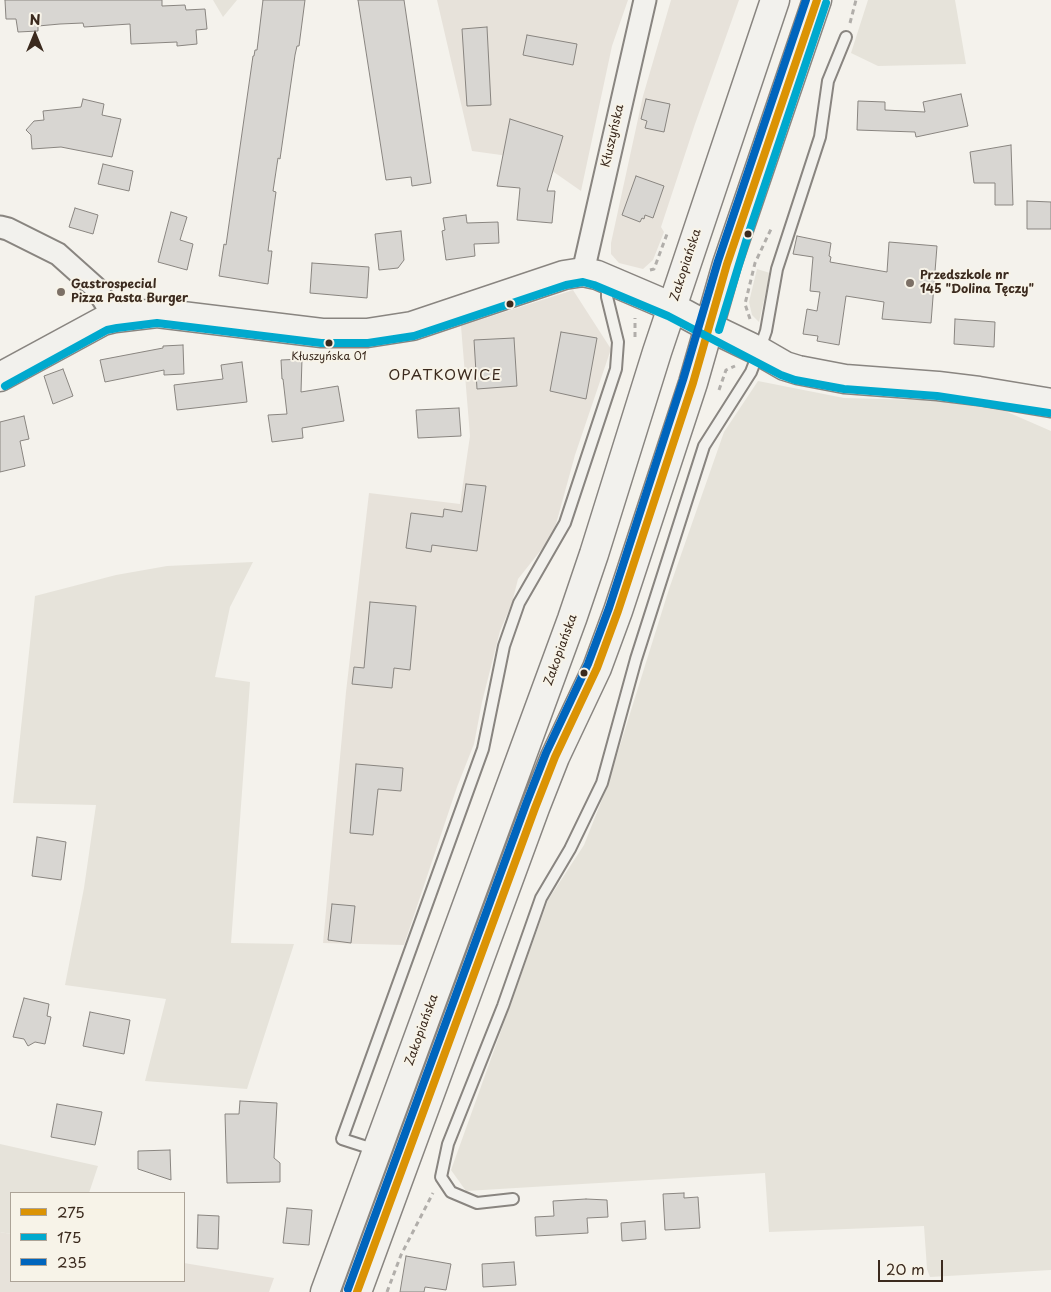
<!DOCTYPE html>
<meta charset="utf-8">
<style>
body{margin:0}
#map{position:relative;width:1051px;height:1292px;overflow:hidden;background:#f4f2ec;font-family:"Playpen Sans",sans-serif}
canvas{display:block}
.legend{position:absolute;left:10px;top:1192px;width:175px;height:90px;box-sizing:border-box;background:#f7f3e8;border:1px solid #aca397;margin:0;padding:6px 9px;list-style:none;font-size:15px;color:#3b2a1e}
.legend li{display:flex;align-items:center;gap:10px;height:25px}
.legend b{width:25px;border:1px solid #aca397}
.north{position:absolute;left:10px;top:10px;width:50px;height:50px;-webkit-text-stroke:4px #f7f3e8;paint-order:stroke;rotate:0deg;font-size:14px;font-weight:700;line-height:20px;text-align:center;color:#3b2a1e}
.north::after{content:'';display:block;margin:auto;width:18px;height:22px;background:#3b2a1e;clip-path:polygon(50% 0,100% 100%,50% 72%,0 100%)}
.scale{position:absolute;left:878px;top:1260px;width:65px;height:22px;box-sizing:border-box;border:2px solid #3b2a1e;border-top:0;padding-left:6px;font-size:15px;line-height:18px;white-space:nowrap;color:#3b2a1e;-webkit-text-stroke:4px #f7f3e8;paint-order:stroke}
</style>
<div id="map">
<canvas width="1051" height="1292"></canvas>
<ul class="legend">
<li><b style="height:6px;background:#db9304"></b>275</li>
<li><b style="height:6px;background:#00a9ce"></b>175</li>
<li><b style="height:6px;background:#0065bd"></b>235</li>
</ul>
<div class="north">N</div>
<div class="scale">20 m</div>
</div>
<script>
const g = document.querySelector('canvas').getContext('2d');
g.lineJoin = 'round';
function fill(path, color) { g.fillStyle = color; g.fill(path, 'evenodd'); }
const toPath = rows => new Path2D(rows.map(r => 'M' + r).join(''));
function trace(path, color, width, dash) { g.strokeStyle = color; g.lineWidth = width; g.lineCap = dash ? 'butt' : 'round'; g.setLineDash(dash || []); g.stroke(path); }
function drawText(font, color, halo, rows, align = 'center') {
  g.font = font + ' "Playpen Sans",sans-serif'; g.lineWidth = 4; g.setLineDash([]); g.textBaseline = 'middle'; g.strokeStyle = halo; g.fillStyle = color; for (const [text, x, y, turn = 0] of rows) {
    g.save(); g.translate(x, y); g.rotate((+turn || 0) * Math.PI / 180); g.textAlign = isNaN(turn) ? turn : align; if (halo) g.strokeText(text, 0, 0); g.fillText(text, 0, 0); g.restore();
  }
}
fill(toPath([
 [437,0,628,0,612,46,581,191,548,168,523,158,472,151],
 [671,0,739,0,695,124,661,227,664,232,653,260,643,269,619,263,611,254,611,243,643,96],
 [573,290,611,349,575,455,553,535,518,579,512,603,500,631,482,702,474,744,457,787,404,945,323,943,346,692,369,493,460,504,470,436,461,326],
 [0,1232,11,1234,11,1281,184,1281,184,1263,274,1278,269,1292,0,1292]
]), '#e7e2da');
fill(toPath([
 [213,0,237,0,223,17],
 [868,0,955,0,966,64,878,66,851,53],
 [757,269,770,273,759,322,752,315,749,302],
 [758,381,844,398,959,401,1005,411,1051,431,1051,1270,930,1277,927,1269,924,1226,769,1232,765,1173,466,1191,451,1170,548,900,584,845,607,787,669,589,724,432],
 [253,562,230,607,215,677,250,682,231,943,294,944,247,1089,145,1081,166,999,65,985,84,888,96,805,13,803,35,596,116,575,167,566],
 [0,1144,98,1166,89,1193,11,1193,11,1234,0,1232]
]), '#e6e3da');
const building = toPath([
 [5,0,162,0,162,6,185,5,186,10,205,9,207,29,196,30,197,44,177,46,177,42,131,44,130,24,84,27,83,23,60,24,38,26,38,31,18,32,16,19,6,19,5,0],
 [263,0,305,0,299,46,297,46,295,55,280,159,278,158,273,191,276,192,268,251,272,251,268,284,219,276,224,244,226,245,253,56,254,56,255,50,257,50,263,0],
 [358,0,404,0,431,183,412,186,411,177,386,180,358,0],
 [487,27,491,105,467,106,462,29,487,27],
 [527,35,577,44,573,65,523,55,527,35],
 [961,94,968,126,916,137,915,132,857,130,858,101,885,102,885,110,925,112,923,102,961,94],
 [83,99,104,104,102,115,121,119,112,157,61,147,32,149,31,135,26,130,34,121,44,120,43,111,81,107,83,99],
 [646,99,670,104,664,132,645,128,647,121,641,119,646,99],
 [510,119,563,136,547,191,555,191,552,223,517,220,520,188,497,186,510,119],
 [1011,145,1013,205,995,205,995,183,974,183,970,152,1011,145],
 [103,164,133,171,129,191,98,184,103,164],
 [636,176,664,186,653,218,645,215,644,219,642,218,640,222,622,215,636,176],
 [1027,201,1051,202,1051,229,1027,229,1027,201],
 [75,208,98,215,93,234,69,227,75,208],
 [171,212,187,217,180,240,193,244,187,270,158,262,171,212],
 [466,215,467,223,498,222,499,243,474,244,475,256,446,260,442,231,445,230,443,218,466,215],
 [401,231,404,260,398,268,379,270,375,234,401,231],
 [797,236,831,243,829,256,831,257,830,262,887,272,889,242,937,246,931,323,882,319,884,302,846,296,839,345,817,341,818,336,803,334,807,309,817,311,820,292,810,291,813,257,793,254,797,236],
 [312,263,369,267,367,298,310,293,312,263],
 [955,319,995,322,994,347,954,344,955,319],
 [561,332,597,338,586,399,550,391,561,332],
 [514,338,517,386,477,389,474,340,514,338],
 [183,345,184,374,164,375,164,370,105,382,100,360,163,348,163,346,183,345],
 [302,359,301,392,338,386,344,421,302,428,303,438,272,442,268,415,287,414,283,379,282,379,281,360,302,359],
 [242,362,247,402,177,410,174,385,223,379,221,365,242,362],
 [63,369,73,396,53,404,44,376,63,369],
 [459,408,461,436,418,438,416,410,459,408],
 [24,416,29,439,20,441,25,466,0,472,0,422,24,416],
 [466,484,486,486,477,551,432,545,431,552,406,548,411,513,443,517,444,509,462,512,466,484],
 [370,602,416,606,410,670,394,668,392,688,352,684,354,667,364,668,370,602],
 [356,764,403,768,401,791,378,789,373,835,350,833,356,764],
 [37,837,66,842,61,880,32,876,37,837],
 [332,904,355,906,351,943,328,940,332,904],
 [24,998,49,1004,47,1016,51,1017,45,1044,35,1042,28,1046,24,1039,13,1037,24,998],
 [90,1012,130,1020,124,1054,83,1046,90,1012],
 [240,1101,277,1103,274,1158,280,1163,280,1182,227,1183,225,1114,239,1114,240,1101],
 [57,1104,102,1112,95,1145,51,1137,57,1104],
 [170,1150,171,1180,138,1169,138,1151,170,1150],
 [684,1193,684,1198,698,1197,700,1228,665,1230,663,1194,684,1193],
 [586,1199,607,1200,608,1217,587,1218,588,1233,536,1236,535,1217,554,1216,553,1201,586,1199],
 [287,1208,312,1210,309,1245,283,1243,287,1208],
 [198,1215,219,1216,218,1249,197,1248,198,1215],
 [645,1221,646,1239,622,1241,621,1223,645,1221],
 [406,1256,451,1264,446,1290,425,1287,424,1292,400,1292,406,1256],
 [514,1262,516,1285,483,1287,482,1264,514,1262]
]);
fill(building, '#d8d6d2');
trace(building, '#898580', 1);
const lane = toPath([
 [376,1150,342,1139,483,749,504,646,519,603,565,523,616,369,618,342,607,297,607,280],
 [513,1199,477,1203,451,1192,441,1177,448,1144,503,1006,541,898,570,849,602,783,636,659,704,446,751,372,759,351,766,331,777,269,820,137,828,81,846,37]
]);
const street = toPath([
 [0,227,8,229,58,254,96,288,115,318],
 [583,272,645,0]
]);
const secondary = toPath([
 [0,377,103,321,115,318,157,313,322,333,367,333,412,326,564,275,583,272,597,275,672,307,709,327,759,351,785,366,798,370,845,379,938,386,979,391,1051,403]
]);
const highway = toPath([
 [325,1292,572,619,594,554,657,352,775,0],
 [357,1292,535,808,555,757,597,668,618,611,693,383,727,264,817,0]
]);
trace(lane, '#898580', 14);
trace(street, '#898580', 25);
trace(secondary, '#898580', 31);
trace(highway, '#898580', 31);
trace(toPath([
 [850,23,856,0],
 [650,270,654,269,667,234],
 [750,319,745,304,755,263,771,229],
 [635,337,635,318],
 [719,390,726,370,735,366],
 [387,1292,401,1255,433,1193]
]), '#b1aeaa', 3, [5, 4]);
trace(lane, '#f2f1ed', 10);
trace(street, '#f2f1ed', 21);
trace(secondary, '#f2f1ed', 28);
trace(highway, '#f2f1ed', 28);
trace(toPath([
 [357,1292,535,808,555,757,597,668,618,611,693,383,727,264,817,0]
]), '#db9304', 8);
trace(toPath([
 [719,330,748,235,826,3],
 [5,386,107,330,117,328,157,323,321,343,368,343,414,336,566,285,583,282,594,285,668,316,781,375,795,380,844,389,937,396,1049,413]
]), '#00a9ce', 8);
trace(toPath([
 [348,1289,526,804,546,753,588,664,609,608,683,380,718,261,806,0]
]), '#0065bd', 8);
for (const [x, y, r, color] of [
 [748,234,4.5,"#3b2a1e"],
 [910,283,5,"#7c7066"],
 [61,292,5,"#7c7066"],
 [510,304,4.5,"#3b2a1e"],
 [329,343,4.5,"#3b2a1e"],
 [584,673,4.5,"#3b2a1e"]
]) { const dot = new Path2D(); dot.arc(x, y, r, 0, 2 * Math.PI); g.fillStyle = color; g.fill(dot); trace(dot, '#f7f3e8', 2); }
drawText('11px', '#3b2a1e', '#f7f3e8', [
 ["Kłuszyńska 01",329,357]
]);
drawText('12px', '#3b2a1e', '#f7f3e8', [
 ["Kłuszyńska",613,136,-77],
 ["Zakopiańska",686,265,-72],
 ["Zakopiańska",561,650,-70],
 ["Zakopiańska",422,1030,-70]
]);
drawText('bold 12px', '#3b2a1e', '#f7f3e8', [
 ["Przedszkole nr",920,276],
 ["145 \"Dolina Tęczy\"",920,290],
 ["Gastrospecial",71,285],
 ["Pizza Pasta Burger",71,299]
], 'left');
g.letterSpacing = '1px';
drawText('15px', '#3b2a1e', '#f7f3e8', [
 ["OPATKOWICE",445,376]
]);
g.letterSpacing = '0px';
</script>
